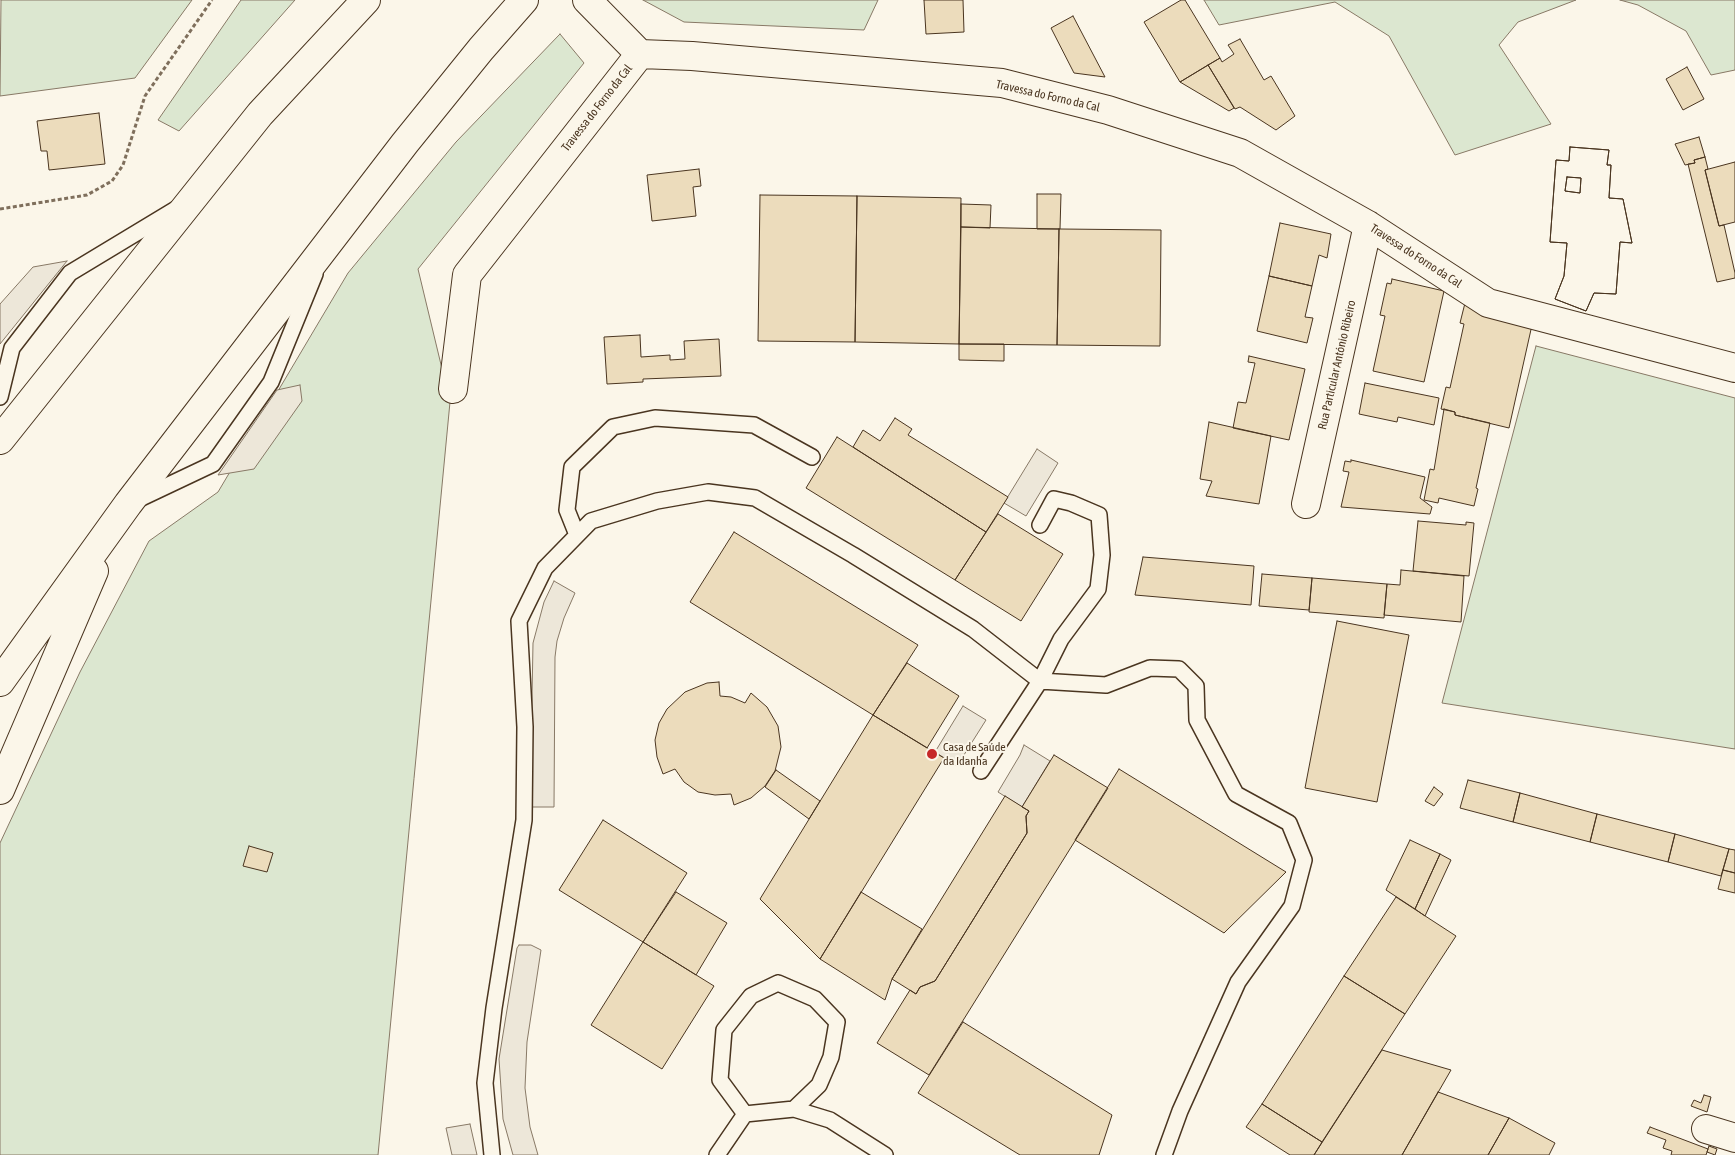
<!DOCTYPE html>
<meta charset="utf-8">
<style>
body{margin:0}
canvas{display:block;background:#fbf6e9}
</style>
<canvas width="1735" height="1155"></canvas>
<script>
const g = document.querySelector('canvas').getContext('2d');
g.lineJoin = 'round';
function fill(path, color) { g.fillStyle = color; g.fill(path, 'evenodd'); }
const toPath = rows => new Path2D(rows.map(r => 'M' + r).join(''));
function trace(path, color, width, dash) { g.strokeStyle = color; g.lineWidth = width; g.lineCap = dash ? 'butt' : 'round'; g.setLineDash(dash || []); g.stroke(path); }
function drawText(font, color, halo, rows, align = 'center') {
  g.font = font + ' "Asap Condensed",sans-serif'; g.lineWidth = 4; g.setLineDash([]); g.textBaseline = 'middle'; g.strokeStyle = halo; g.fillStyle = color; for (const [text, x, y, turn = 0] of rows) {
    g.save(); g.translate(x, y); g.rotate((+turn || 0) * Math.PI / 180); g.textAlign = isNaN(turn) ? turn : align; if (halo) g.strokeText(text, 0, 0); g.fillText(text, 0, 0); g.restore();
  }
}
const green = toPath([
 [1,0,192,0,135,78,0,96,1,0],
 [241,0,295,0,179,131,158,120,241,0],
 [643,0,878,0,864,30,684,22,643,0],
 [1204,0,1576,0,1518,22,1499,45,1551,124,1455,155,1389,36,1335,2,1219,25,1204,0],
 [1620,0,1735,0,1735,70,1711,75,1686,31,1638,5,1620,0],
 [560,34,584,63,418,269,450,402,378,1155,0,1155,0,843,80,672,149,541,218,492,348,273,456,142,560,34],
 [1536,346,1735,398,1735,749,1442,703,1536,346]
]);
fill(green, '#dce7d0');
trace(green, '#887966', 1);
const parking = toPath([
 [67,261,0,344,0,304,33,267,67,261],
 [300,385,302,401,254,469,218,475,277,390,300,385],
 [1037,449,1058,463,1026,516,1004,503,1037,449],
 [554,581,575,593,564,618,557,641,555,657,554,807,530,807,533,643,544,602,554,581],
 [963,706,986,720,957,766,935,752,963,706],
 [1024,745,1050,761,1022,807,998,792,1020,755,1024,745],
 [519,945,531,945,541,950,527,1042,525,1088,530,1127,538,1155,513,1155,503,1119,499,1059,517,948,519,945],
 [470,1124,477,1155,452,1155,446,1128,470,1124]
]);
fill(parking, '#ede7d9');
trace(parking, '#887966', 1);
const building = toPath([
 [924,0,963,0,964,32,926,34,924,0],
 [1181,0,1185,0,1220,58,1180,82,1144,22,1181,0],
 [1073,16,1105,77,1074,73,1051,28,1073,16],
 [1240,39,1264,80,1271,76,1295,116,1276,130,1240,107,1235,109,1208,65,1220,58,1222,62,1234,54,1228,45,1240,39],
 [1208,65,1234,108,1229,111,1180,82,1208,65],
 [1687,67,1704,99,1683,110,1666,79,1687,67],
 [99,113,105,164,49,170,47,151,41,151,37,121,99,113],
 [1699,137,1705,157,1694,160,1695,163,1685,165,1675,144,1699,137],
 [1570,147,1609,150,1607,165,1611,165,1609,198,1623,199,1632,243,1620,242,1616,294,1594,293,1586,311,1555,299,1564,276,1567,243,1550,242,1556,160,1569,161,1570,147],
 [1567,177,1581,178,1580,193,1565,191,1567,177],
 [1570,147,1609,150,1607,165,1611,165,1609,198,1623,199,1632,243,1620,242,1616,294,1594,293,1586,311,1555,299,1564,276,1567,243,1550,242,1556,160,1569,161,1570,147],
 [1705,157,1708,169,1705,170,1719,226,1724,225,1735,273,1735,278,1717,282,1688,164,1695,163,1694,160,1705,157],
 [1735,162,1735,222,1719,226,1705,170,1735,162],
 [699,169,701,186,693,187,696,216,652,221,647,175,699,169],
 [1567,177,1581,178,1580,193,1565,191,1567,177],
 [1037,194,1061,194,1060,229,1037,229,1037,194],
 [760,195,857,196,855,342,758,341,760,195],
 [857,196,961,198,959,344,855,342,857,196],
 [961,204,991,205,990,228,961,227,961,204],
 [1280,223,1331,234,1327,258,1319,255,1312,286,1269,276,1280,223],
 [961,227,1059,229,1057,345,959,344,961,227],
 [1059,229,1161,230,1160,346,1057,345,1059,229],
 [1269,276,1312,286,1305,317,1313,318,1307,343,1257,331,1269,276],
 [1392,279,1444,291,1424,382,1373,371,1385,316,1380,315,1387,283,1391,284,1392,279],
 [1465,303,1532,325,1509,428,1455,415,1455,412,1441,409,1446,387,1450,388,1464,324,1460,323,1465,303],
 [640,335,641,357,670,355,670,360,685,359,684,341,719,339,721,376,643,379,643,382,607,384,604,337,640,335],
 [959,344,1004,344,1004,361,959,360,959,344],
 [1249,356,1305,369,1289,440,1233,428,1238,402,1246,403,1255,363,1248,362,1249,356],
 [1365,383,1439,398,1434,425,1398,417,1397,422,1359,414,1365,383],
 [1444,409,1455,412,1455,415,1490,423,1476,488,1478,489,1474,506,1439,498,1438,503,1424,500,1430,469,1434,470,1444,409],
 [895,418,912,429,908,435,1008,497,986,532,853,447,863,430,880,441,895,418],
 [1209,422,1271,436,1259,504,1206,496,1212,481,1200,479,1209,422],
 [837,437,986,532,955,580,806,488,837,437],
 [1351,460,1425,477,1420,498,1432,507,1430,514,1341,507,1349,472,1343,471,1345,461,1351,462,1351,460],
 [998,514,1063,554,1021,621,955,580,998,514],
 [1418,521,1466,525,1466,522,1474,523,1469,576,1413,571,1418,521],
 [734,532,918,645,873,715,690,602,734,532],
 [1143,557,1254,566,1251,605,1135,595,1143,557],
 [1401,570,1464,576,1461,622,1384,615,1387,584,1400,585,1401,570],
 [1262,574,1312,578,1309,610,1259,606,1262,574],
 [1312,578,1387,584,1384,618,1309,612,1312,578],
 [1337,621,1409,635,1377,802,1305,788,1337,621],
 [907,663,959,696,927,748,873,715,907,663],
 [719,682,720,696,731,697,745,703,751,693,767,707,778,726,781,747,775,771,765,786,751,798,734,805,731,794,715,795,698,792,684,782,675,769,663,774,657,757,655,740,659,723,667,709,685,692,707,683,719,682],
 [873,715,944,758,820,959,760,899,873,715],
 [1054,755,1108,788,929,1075,877,1043,910,990,916,994,920,987,935,981,1027,833,1026,816,1029,811,1022,807,1054,755],
 [1119,769,1286,872,1224,933,1075,840,1119,769],
 [776,770,820,801,809,819,765,787,776,770],
 [1468,780,1520,793,1513,822,1460,808,1468,780],
 [1434,787,1443,794,1434,806,1425,801,1434,787],
 [1520,793,1597,814,1590,842,1513,822,1520,793],
 [1005,796,1029,811,1026,816,1027,833,935,981,920,987,916,994,892,979,1005,796],
 [1597,814,1675,834,1668,862,1590,842,1597,814],
 [603,820,687,873,643,942,559,890,603,820],
 [1675,834,1729,849,1721,876,1668,862,1675,834],
 [1410,840,1440,854,1415,909,1386,890,1410,840],
 [249,846,273,853,267,872,243,866,249,846],
 [1729,849,1735,850,1735,873,1723,870,1729,849],
 [1440,854,1451,860,1425,916,1415,909,1440,854],
 [1723,870,1735,873,1735,893,1718,889,1723,870],
 [676,892,727,923,696,975,643,942,676,892],
 [861,892,922,929,892,979,885,1000,820,959,861,892],
 [1396,897,1456,936,1405,1014,1344,976,1396,897],
 [643,942,714,986,662,1069,591,1025,643,942],
 [1344,976,1405,1014,1322,1142,1262,1104,1344,976],
 [963,1022,1112,1115,1099,1155,1020,1155,918,1093,963,1022],
 [1382,1050,1451,1070,1402,1155,1314,1155,1382,1050],
 [1438,1092,1509,1118,1488,1155,1402,1155,1438,1092],
 [1704,1095,1711,1097,1707,1112,1691,1106,1694,1100,1701,1103,1704,1095],
 [1262,1104,1322,1142,1314,1155,1290,1155,1246,1127,1262,1104],
 [1509,1118,1555,1143,1549,1155,1488,1155,1509,1118],
 [1650,1127,1708,1149,1706,1155,1671,1155,1672,1151,1663,1148,1666,1140,1647,1133,1650,1127],
 [1709,1146,1717,1149,1715,1155,1707,1152,1709,1146]
]);
fill(building, '#ecdcbc');
trace(building, '#4a3520', 1);
const lane = toPath([
 [0,397,12,348,70,273,176,209],
 [137,500,213,464,271,382,315,274],
 [577,535,567,510,572,467,613,427,655,418,754,425,812,457],
 [981,771,1040,681,1061,639,1098,589,1102,555,1099,515,1071,503,1054,499,1040,525],
 [778,983,815,999,837,1022,831,1057,819,1085,794,1109,745,1114,720,1080,724,1030,751,996,778,983],
 [794,1109,830,1120,885,1155],
 [492,1155,485,1083,494,1008,524,820,525,727,519,621,545,568,591,521,657,501,708,492,755,498,853,555,973,629,1040,681,1106,685,1150,668,1179,669,1196,686,1197,720,1236,794,1289,823,1304,860,1292,906,1238,982,1180,1111,1164,1155],
 [717,1155,745,1114]
]);
const street = toPath([
 [587,0,640,54],
 [453,389,467,275,640,54,692,56,1002,83,1108,110,1240,153,1368,225,1488,303,1735,368],
 [1306,504,1368,225],
 [1706,1129,1735,1138]
]);
const highway = toPath([
 [0,440,260,114,366,0],
 [0,682,128,504,405,143,481,49,524,0],
 [0,790,94,571]
]);
trace(lane, '#4a3520', 18);
trace(street, '#4a3520', 30);
trace(highway, '#4a3520', 30);
trace(toPath([
 [0,209,87,195,112,181,123,165,145,96,212,0]
]), '#7f6f5c', 3, [4, 2.5]);
trace(lane, '#fbf6e9', 15);
trace(street, '#fbf6e9', 28);
trace(highway, '#fbf6e9', 28);
for (const [x, y, r, color] of [
 [932,754,6,"#c62828"]
]) { const dot = new Path2D(); dot.arc(x, y, r, 0, 2 * Math.PI); g.fillStyle = color; g.fill(dot); trace(dot, '#fbf6e9', 2); }
drawText('12px', '#4a3520', '#fbf6e9', [
 ["Travessa do Forno da Cal",1048,96,13],
 ["Travessa do Forno da Cal",597,108,-52],
 ["Travessa do Forno da Cal",1416,256,33],
 ["Rua Particular António Ribeiro",1337,365,-77]
]);
drawText('12px', '#4a3520', '#fbf6e9', [
 ["Casa de Saúde",943,747],
 ["da Idanha",943,761]
], 'left');
</script>
